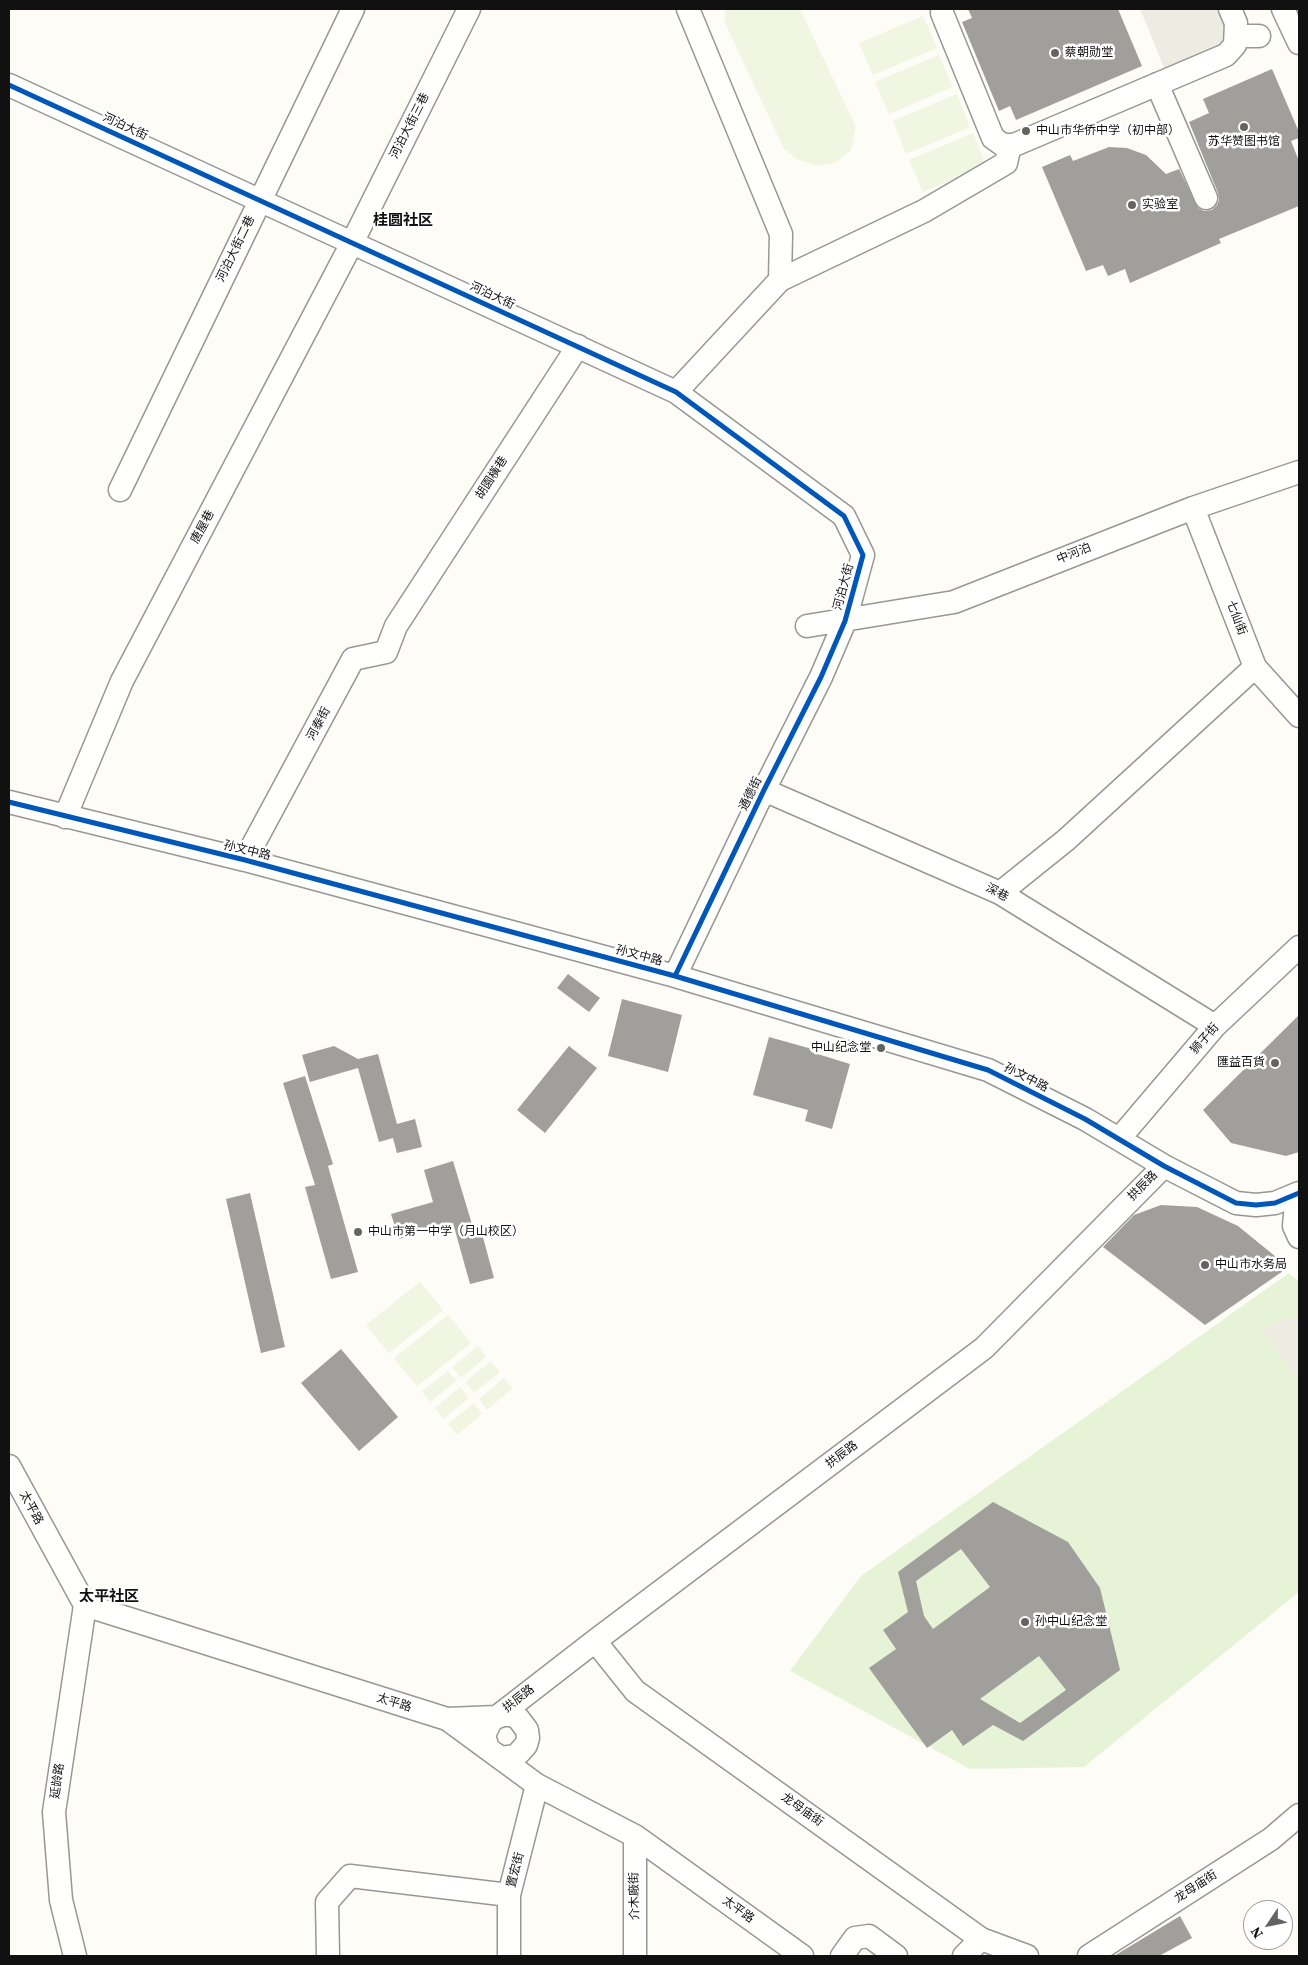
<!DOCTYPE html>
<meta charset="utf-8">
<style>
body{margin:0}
#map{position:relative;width:1308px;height:1965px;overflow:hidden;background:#fdfcf7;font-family:"Source Serif 4",serif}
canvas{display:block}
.frame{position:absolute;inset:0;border:10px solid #111;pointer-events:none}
.north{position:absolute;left:1243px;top:1900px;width:50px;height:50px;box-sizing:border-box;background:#fff;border:1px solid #a0a0a0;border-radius:50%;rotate:236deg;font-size:14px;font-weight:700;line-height:20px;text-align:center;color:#111}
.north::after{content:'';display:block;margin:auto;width:18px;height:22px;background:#646362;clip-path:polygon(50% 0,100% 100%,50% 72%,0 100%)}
</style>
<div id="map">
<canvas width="1308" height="1965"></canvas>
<div class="frame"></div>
<div class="north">N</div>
</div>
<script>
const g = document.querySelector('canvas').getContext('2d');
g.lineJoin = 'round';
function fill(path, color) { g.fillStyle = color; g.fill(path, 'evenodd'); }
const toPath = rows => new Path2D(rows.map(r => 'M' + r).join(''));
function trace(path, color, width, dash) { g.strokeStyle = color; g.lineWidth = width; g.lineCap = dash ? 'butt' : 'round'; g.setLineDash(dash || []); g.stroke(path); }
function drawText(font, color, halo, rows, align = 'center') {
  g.font = font + ' "Source Serif 4","Noto Sans SC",serif'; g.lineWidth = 5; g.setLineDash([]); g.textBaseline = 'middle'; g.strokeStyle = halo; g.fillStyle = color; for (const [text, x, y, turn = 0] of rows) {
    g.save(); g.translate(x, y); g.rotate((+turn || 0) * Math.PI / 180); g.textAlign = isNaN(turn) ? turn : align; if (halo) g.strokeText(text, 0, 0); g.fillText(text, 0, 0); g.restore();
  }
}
fill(toPath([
 [1289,1273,1299,1281,1299,1592,1084,1767,970,1769,790,1671,861,1576]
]), '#e7f3d7');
fill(toPath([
 [725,9,800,9,856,127,851,150,835,163,816,166,797,159,784,149,725,23],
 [923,16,937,48,873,75,859,43],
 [939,55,953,87,889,114,875,82],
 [957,94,970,127,906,154,893,121],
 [973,133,987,166,923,192,909,160],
 [420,1282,443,1310,389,1353,366,1325],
 [448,1315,471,1343,417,1386,394,1358],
 [478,1346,486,1357,461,1378,452,1367],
 [491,1361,500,1372,474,1393,465,1382],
 [448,1371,456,1381,430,1402,422,1391],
 [504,1378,512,1389,487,1410,479,1399],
 [460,1387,469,1398,443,1419,435,1408],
 [474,1403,482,1414,457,1435,448,1424]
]), '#f0f6e1');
fill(toPath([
 [1140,9,1219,9,1224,22,1227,38,1220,48,1165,70],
 [1299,1316,1299,1381,1261,1330,1287,1318]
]), '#edebe2');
fill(toPath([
 [968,9,1118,9,1142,66,1016,120,1010,106,999,111,962,22,972,18],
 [1272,69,1299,132,1299,138,1291,141,1299,161,1299,206,1219,239,1221,243,1130,283,1125,269,1108,276,1103,265,1086,271,1042,167,1070,155,1073,161,1109,147,1127,148,1146,155,1166,174,1179,169,1198,208,1204,211,1212,210,1217,205,1219,200,1218,193,1189,122,1209,113,1203,99],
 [568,974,600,998,589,1012,557,988],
 [622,999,682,1015,668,1072,608,1056],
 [1299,1015,1299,1152,1286,1156,1231,1143,1203,1110],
 [769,1037,812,1049,811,1052,850,1064,832,1129,805,1121,808,1110,753,1095],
 [334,1046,358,1059,378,1054,397,1124,415,1119,422,1147,397,1153,393,1138,379,1142,358,1068,310,1082,302,1055],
 [569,1046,597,1068,545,1133,517,1110],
 [305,1076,333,1164,328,1166,358,1272,331,1279,305,1187,315,1185,283,1083],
 [453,1161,474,1231,481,1230,494,1278,470,1284,453,1223,399,1239,391,1214,433,1202,424,1170],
 [250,1193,285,1347,261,1353,226,1199],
 [1161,1205,1197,1207,1238,1226,1281,1261,1286,1269,1205,1325,1103,1247,1134,1215],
 [341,1349,398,1417,359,1451,301,1383],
 [993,1502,1068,1542,1100,1588,1120,1670,1023,1741,993,1725,963,1746,952,1730,927,1748,869,1668,896,1649,883,1630,908,1612,898,1572],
 [961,1549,990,1587,933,1629,924,1616,916,1581],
 [1039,1656,1066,1690,1020,1723,980,1699],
 [1180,1916,1192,1938,1159,1956,1114,1956]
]), '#a19f9c');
const minor = toPath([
 [942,9,942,13,993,138,1003,145,1014,145,1226,55,1235,45,1236,23,1230,9],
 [1283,9,1299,43],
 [1236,36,1259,36],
 [1157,84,1206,198],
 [9,85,676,392,844,516,863,555,845,621,821,677,764,790,675,976],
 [780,280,924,211,1006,163,1010,145],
 [676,392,780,280,781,234,688,9],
 [120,490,353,9],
 [1193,508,1255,667,1299,716],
 [807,626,954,602,1193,508,1299,472],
 [764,790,1000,893,1215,1026],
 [9,802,245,860,675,976,988,1070,1085,1119,1164,1166,1236,1203,1256,1205,1275,1203,1299,1193],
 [65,817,122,681,352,243,469,9],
 [245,860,353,659,386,652,396,626,578,346],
 [1000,893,1066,840,1255,667],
 [1119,1139,1215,1026,1299,947],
 [1299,1200,1295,1214,1294,1226,1299,1237],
 [9,1466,85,1605,447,1719,537,1785,635,1836,802,1956],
 [595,1641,635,1691,981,1939,1027,1956],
 [447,1719,497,1717,504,1715,511,1715,518,1718,527,1730,528,1738,526,1745,516,1756,501,1758,488,1749,484,1735,491,1721,497,1717,595,1641,984,1348,1164,1166],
 [635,1836,635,1956],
 [75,1956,61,1900,54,1812,85,1605],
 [328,1956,327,1902,350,1876,509,1895],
 [509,1956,509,1895,537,1785],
 [842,1956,855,1938,869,1936,896,1956],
 [964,1956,981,1939],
 [1089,1956,1271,1839,1299,1815]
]);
trace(minor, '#979795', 25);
trace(minor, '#fffffe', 22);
trace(toPath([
 [9,85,676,392,844,516,863,555,845,621,821,677,764,790,675,976],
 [9,802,245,860,675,976,988,1070,1085,1119,1164,1166,1236,1203,1256,1205,1275,1203,1299,1193]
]), '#0057b8', 5);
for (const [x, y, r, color] of [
 [1055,53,5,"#646362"],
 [1244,127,5,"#646362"],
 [1026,131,5,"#646362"],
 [1132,205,5,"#646362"],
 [881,1048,5,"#646362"],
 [1275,1063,5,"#646362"],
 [358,1232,5,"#646362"],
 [1205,1265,5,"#646362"],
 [1025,1622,5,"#646362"]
]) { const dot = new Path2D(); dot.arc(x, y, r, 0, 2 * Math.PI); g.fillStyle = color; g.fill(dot); trace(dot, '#fff', 2); }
drawText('12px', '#111', '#fff', [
 ["蔡朝勋堂",1065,53],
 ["中山市华侨中学（初中部）",1036,131],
 ["苏华赞图书馆",1244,142,"center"],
 ["实验室",1142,205],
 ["中山纪念堂",871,1048,"right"],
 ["匯益百貨",1265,1063,"right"],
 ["中山市第一中学（月山校区）",368,1232],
 ["中山市水务局",1215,1265],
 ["孙中山纪念堂",1035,1622]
], 'left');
drawText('12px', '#111', '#fff', [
 ["河泊大街三巷",410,126,-63],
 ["河泊大街",125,127,25],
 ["河泊大街二巷",236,249,-64],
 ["河泊大街",492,296,25],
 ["胡園橫巷",492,478,-57],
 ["唐屋巷",203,527,-62],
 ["中河泊",1074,554,-22],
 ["河泊大街",844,587,-75],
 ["七仙街",1236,618,69],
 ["河泰街",319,724,-62],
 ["通德街",751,794,-64],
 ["孙文中路",247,851,14],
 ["深巷",997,893,27],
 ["孙文中路",639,956,15],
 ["狮子街",1205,1039,-49],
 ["孙文中路",1026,1078,27],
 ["拱辰路",1143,1186,-45],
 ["拱辰路",842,1455,-37],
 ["太平路",31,1508,62],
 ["拱辰路",519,1699,-38],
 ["太平路",394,1703,17],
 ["延龄路",58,1781,-82],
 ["龙母庙街",802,1810,35],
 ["置宏街",516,1870,-76],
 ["龙母庙街",1196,1887,-33],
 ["介木廠街",635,1896,-91],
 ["太平路",738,1910,36]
]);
drawText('bold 15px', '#111', '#fff', [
 ["桂圆社区",403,221],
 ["太平社区",109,1597]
]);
</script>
